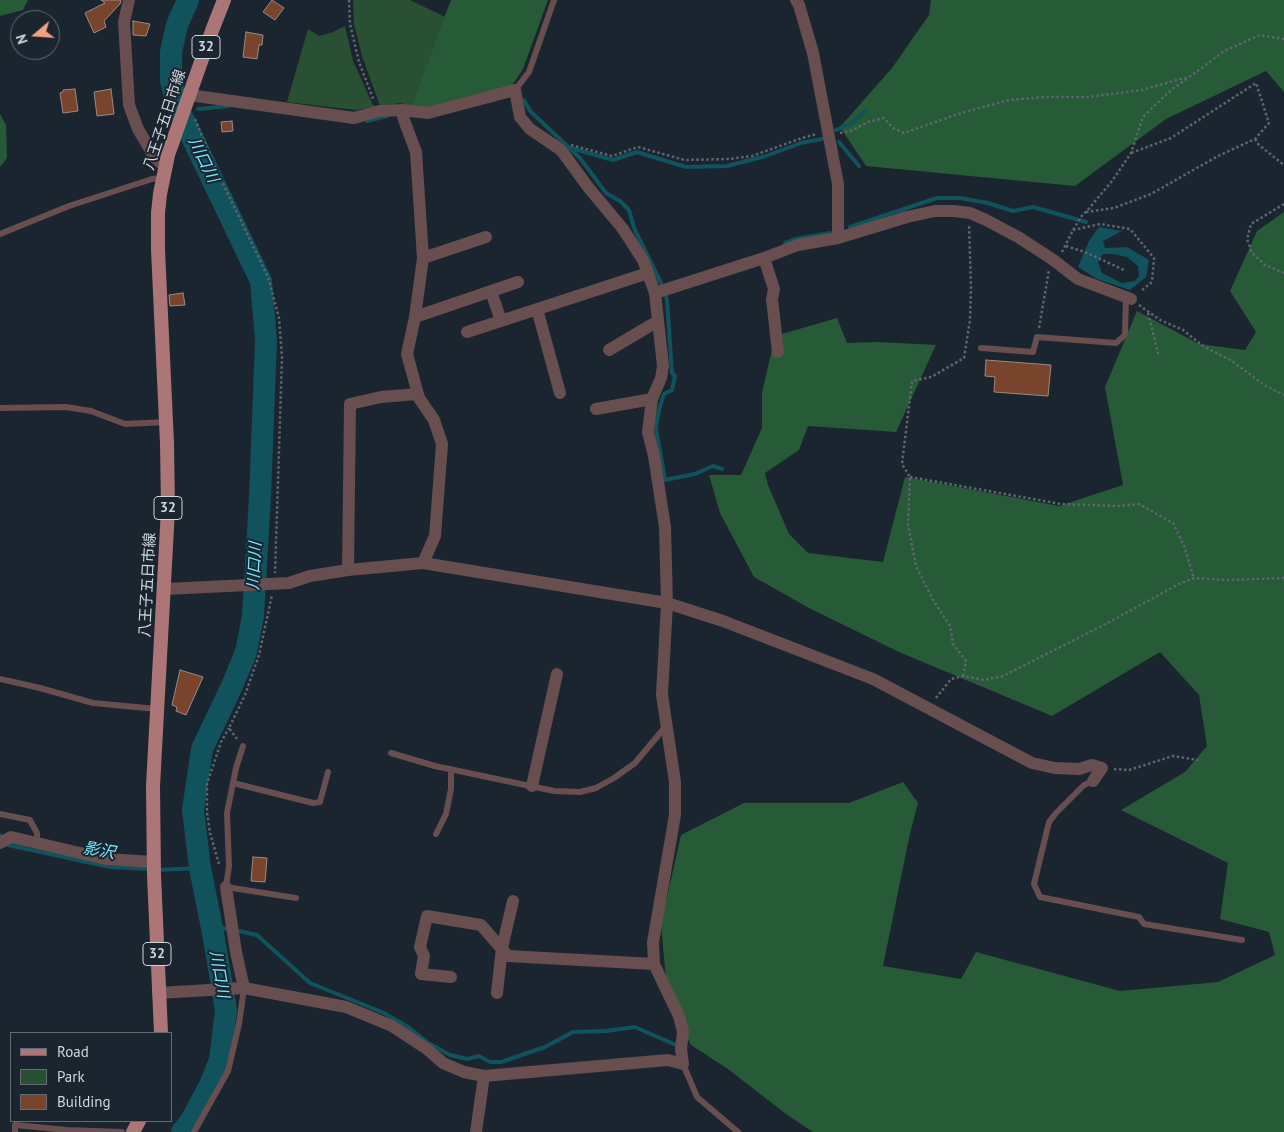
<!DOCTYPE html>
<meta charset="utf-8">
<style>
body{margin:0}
#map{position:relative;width:1284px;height:1132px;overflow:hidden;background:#1b2530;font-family:"PT Sans",sans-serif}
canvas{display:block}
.legend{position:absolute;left:10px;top:1032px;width:162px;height:90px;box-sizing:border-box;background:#1b2530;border:1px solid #636c75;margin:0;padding:6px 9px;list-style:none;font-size:15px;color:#cfd6dd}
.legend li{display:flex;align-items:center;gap:10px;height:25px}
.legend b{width:25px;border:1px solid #636c75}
.north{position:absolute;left:10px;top:10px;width:50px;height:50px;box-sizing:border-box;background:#1b2530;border:1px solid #636c75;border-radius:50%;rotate:252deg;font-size:14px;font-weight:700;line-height:20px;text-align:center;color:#cfd6dd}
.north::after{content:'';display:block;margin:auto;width:18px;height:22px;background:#f3a082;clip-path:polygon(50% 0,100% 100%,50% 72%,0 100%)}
</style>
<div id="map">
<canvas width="1284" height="1132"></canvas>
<ul class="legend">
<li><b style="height:6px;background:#ac7676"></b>Road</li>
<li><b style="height:14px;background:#2a5034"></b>Park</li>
<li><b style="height:14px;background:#78452c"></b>Building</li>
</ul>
<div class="north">N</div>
</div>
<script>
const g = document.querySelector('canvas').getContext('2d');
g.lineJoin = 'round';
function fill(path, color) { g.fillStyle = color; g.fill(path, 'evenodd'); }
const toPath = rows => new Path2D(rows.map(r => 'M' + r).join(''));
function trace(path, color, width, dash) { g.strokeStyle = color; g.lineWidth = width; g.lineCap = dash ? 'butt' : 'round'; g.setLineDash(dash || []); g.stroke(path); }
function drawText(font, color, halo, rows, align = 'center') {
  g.font = font + ' "PT Sans","Noto Sans JP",sans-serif'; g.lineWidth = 4; g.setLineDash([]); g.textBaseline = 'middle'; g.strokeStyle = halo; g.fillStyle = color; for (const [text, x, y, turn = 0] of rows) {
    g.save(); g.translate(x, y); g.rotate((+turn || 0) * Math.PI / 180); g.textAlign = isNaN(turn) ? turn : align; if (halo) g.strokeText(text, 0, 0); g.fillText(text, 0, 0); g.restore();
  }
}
fill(toPath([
 [353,0,410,0,445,17,411,106,400,103,380,106,362,56,354,24],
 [345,26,353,61,374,107,356,110,287,102,308,29,319,36,333,32]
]), '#2a5034');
fill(toPath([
 [0,0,28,0,23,10,0,16],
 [451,0,548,0,523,69,509,90,425,111,411,106],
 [931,0,1284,0,1284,92,1266,71,1166,119,1075,186,866,166,840,127,892,68,929,15],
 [0,114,6,125,7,158,0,167],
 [1284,212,1284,1132,813,1132,786,1114,728,1069,691,1045,668,1001,661,924,681,835,744,803,849,803,903,782,918,803,909,838,883,966,961,979,976,952,1120,991,1218,982,1275,955,1269,932,1220,919,1228,863,1121,810,1185,772,1207,746,1199,695,1160,652,1052,716,899,652,809,608,754,577,720,513,709,475,741,475,762,428,762,393,775,336,837,318,847,343,878,342,936,345,896,432,808,426,799,450,765,473,768,485,789,534,808,553,883,562,905,477,1059,506,1123,485,1105,387,1137,311,1199,344,1245,350,1256,332,1230,291,1257,231]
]), '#275a37');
fill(toPath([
 [1099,227,1122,231,1103,241,1105,248,1127,247,1149,260,1146,277,1130,290,1097,279,1078,267,1089,241],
 [1103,254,1113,254,1127,257,1138,266,1139,276,1135,281,1122,283,1102,273,1098,262]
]), '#10535c');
trace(toPath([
 [524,100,530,111,580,158,606,193,620,201,629,210,634,228,662,285,667,300,672,373,675,376,672,390,664,394,659,410,656,428,665,480,695,474,713,466,722,469],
 [198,109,229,106],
 [367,121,387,116],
 [836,130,852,123,865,111],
 [839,142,859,166],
 [571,148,613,160,637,152,686,167,727,166,766,156,801,143,822,139],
 [850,227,937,198,960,198,988,203,1013,211,1033,207,1086,222],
 [785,243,796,239,830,233],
 [0,835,8,845,110,867,150,869],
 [157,870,200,868],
 [211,922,226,929],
 [239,931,257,935,310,983,384,1013,408,1027,430,1044,450,1055,467,1059,479,1056,490,1062,501,1062,545,1047,573,1032,606,1031,635,1027,676,1045]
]), '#10535c', 4);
trace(toPath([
 [182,1132,191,1121,210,1085,220,1060,226,1010,213,933,200,868,193,810,202,749,232,686,246,652,253,616,260,497,266,340,261,281,178,108,171,81,171,52,177,25,188,0]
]), '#10535c', 22);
const building = toPath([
 [101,0,121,0,120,4,104,21,106,27,94,33,85,13,105,3,101,0],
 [272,0,284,8,275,20,263,12,272,0],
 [133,21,150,24,146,36,133,35,133,21],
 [246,32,263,35,262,45,259,45,257,59,243,57,246,32],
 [75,89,78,111,63,113,60,93,63,92,63,90,75,89],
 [111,89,114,114,97,116,94,92,111,89],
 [232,121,233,131,222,132,221,122,232,121],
 [183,293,185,305,170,306,169,295,183,293],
 [986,360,1051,365,1048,396,994,392,995,377,985,376,986,360],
 [180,670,203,677,186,715,176,711,177,707,172,705,180,670],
 [253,857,267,858,265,882,251,881,253,857]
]);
fill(building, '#78452c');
trace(building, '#9c8a82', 1);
trace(toPath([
 [349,0,350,24,359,62,374,101],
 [195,119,214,165,268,277,279,318,282,358,275,573],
 [840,133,851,131,868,122,884,118,893,128,904,133,961,113,1009,100,1046,97,1088,97,1142,90,1191,76,1224,51,1260,35,1284,39],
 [1255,139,1259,145,1284,165],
 [571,145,612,156,638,147,685,160,729,159,752,156,802,138,817,134],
 [1284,204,1251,224,1247,239,1252,253,1265,265,1284,273],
 [1086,212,1114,208,1151,194,1218,156,1255,139,1269,123,1256,83,1171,138,1131,153],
 [1073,230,1100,224,1130,229,1154,258,1152,282,1141,291],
 [1066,246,1085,252,1124,270],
 [1062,252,1073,230,1083,214,1086,212,1112,181,1131,153,1143,117,1171,90,1188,78],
 [1139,305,1160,320,1183,330,1203,346,1232,361,1264,385,1284,395],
 [1148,313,1159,357],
 [1039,328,1049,270],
 [910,477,1061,504,1119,506,1139,504,1173,523,1184,546,1194,578],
 [963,676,966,661,953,644,950,626,933,600,916,566,908,524,910,477,902,464,912,381,931,377,964,358,970,320,971,287,969,224],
 [936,698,951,679,963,676,984,680,1003,676,1102,626,1179,584,1194,578,1228,580,1284,578],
 [237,739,229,728,245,695,259,655,272,595],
 [1114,769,1129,770,1173,756,1198,760],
 [219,864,210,833,207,812,207,784,221,742,229,728]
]), '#5d6670', 2.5, [2.5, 2.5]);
trace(toPath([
 [515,90,529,72,554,0],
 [0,234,69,206,152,179,162,178],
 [981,348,1033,352,1037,337,1116,343,1125,335,1126,298],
 [0,408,66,407,91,411,125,424,166,422],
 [0,679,40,688,93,703,157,709],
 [243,746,236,768,227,813,229,866,226,887,296,898],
 [391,753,435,766,554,791,580,792,596,788,614,778,635,763,666,726],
 [1093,781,1084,785,1056,813,1049,822,1034,884,1040,897,1139,917,1144,924,1242,940],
 [233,783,313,803,320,802,328,772],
 [0,814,30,820,37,833,37,843],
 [436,834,446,814,451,789,451,769],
 [683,1064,697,1097,738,1132],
 [15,1132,15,1125,67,1130,122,1132],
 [194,1132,228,1071,239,1024,244,988]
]), '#684e4e', 6);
trace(toPath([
 [129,0,124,22,129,105,138,129,155,158,165,166],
 [796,0,799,5,813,53,838,184,838,238],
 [402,110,404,120,416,152,423,258,415,317,407,354,419,398,434,420,442,444,435,536,423,563],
 [423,258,486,237],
 [764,258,774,289,772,299,778,352],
 [491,291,501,321],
 [655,293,764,258,798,245,838,238,907,217,935,211,954,211,970,213,986,220,1018,237,1052,259,1078,279,1131,299],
 [537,309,560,393],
 [415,317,518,282],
 [467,332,648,273],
 [609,350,658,321],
 [596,409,652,399],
 [348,570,350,404,381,397,417,394],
 [165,589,289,583,310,576,348,570,423,563,667,603,723,621,873,679,1032,763,1055,768,1079,769,1092,765,1102,768,1093,781],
 [532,786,557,674],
 [0,843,11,837,106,859,154,862],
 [226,887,236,952,244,988],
 [451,977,421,974,424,956,420,947,427,916,481,925,508,956,654,964],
 [158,993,244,988,346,1007,392,1026,427,1049,443,1063,464,1072,484,1076,668,1060,683,1064,681,1049,683,1032,679,1016,654,964,653,942,675,815,675,782,662,695,667,603,665,527,654,456,648,432,652,399,661,378,663,366,655,293,643,260,623,229,588,187,561,150,530,129,520,117,515,90,428,113,402,110,379,111,354,118,189,95],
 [497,993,502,948,513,901],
 [476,1132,484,1076]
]), '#684e4e', 12);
trace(toPath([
 [161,1033,154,875,153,786,168,509,167,443,158,250,158,213,160,194,168,155,213,28,224,0],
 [133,1132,139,1121]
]), '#ac7676', 14);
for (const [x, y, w] of [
 [206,47,28],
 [168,508,28],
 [157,954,28]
]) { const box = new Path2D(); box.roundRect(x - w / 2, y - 11.5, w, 23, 4); g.fillStyle = '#1b2530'; g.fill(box); trace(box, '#cfd6dd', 1); }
drawText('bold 14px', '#cfd6dd', null, [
 ["32",206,47],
 ["32",168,508],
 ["32",157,954]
]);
drawText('15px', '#cfd6dd', '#1b2530', [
 ["八王子五日市線",165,120,-72],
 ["八王子五日市線",148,585,-87]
]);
drawText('italic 16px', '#74eafe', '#1b2530', [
 ["川口川",203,160,64],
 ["川口川",255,566,-87],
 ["影沢",99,851,10],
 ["川口川",219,974,80]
]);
</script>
